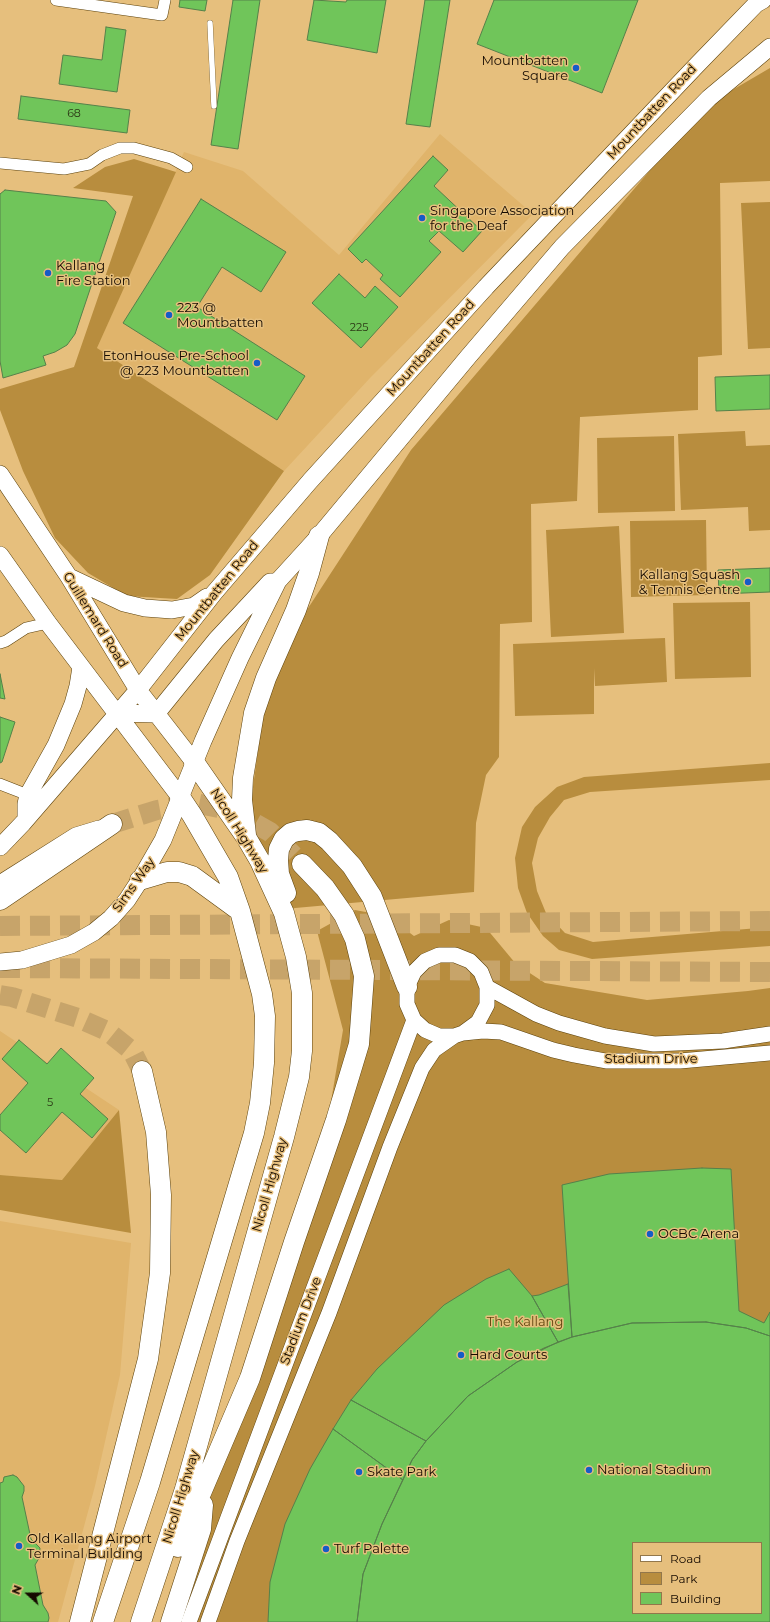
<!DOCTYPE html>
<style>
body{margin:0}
#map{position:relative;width:770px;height:1622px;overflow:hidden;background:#e6bf7d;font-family:Montserrat,sans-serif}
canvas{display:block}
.legend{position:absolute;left:632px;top:1542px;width:130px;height:72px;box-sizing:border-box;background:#e6bf7d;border:1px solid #92774b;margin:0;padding:5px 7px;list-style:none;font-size:12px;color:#150a00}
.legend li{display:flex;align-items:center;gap:8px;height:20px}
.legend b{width:20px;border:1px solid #92774b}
.north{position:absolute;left:8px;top:1574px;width:40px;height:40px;-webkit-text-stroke:3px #e6bf7d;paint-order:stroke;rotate:291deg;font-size:11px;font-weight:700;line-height:16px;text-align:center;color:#150a00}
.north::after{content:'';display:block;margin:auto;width:14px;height:18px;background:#150a00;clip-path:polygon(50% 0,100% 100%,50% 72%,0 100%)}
</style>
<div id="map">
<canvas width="770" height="1622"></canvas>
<ul class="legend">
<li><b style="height:5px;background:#fff"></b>Road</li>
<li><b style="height:11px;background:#b88d3e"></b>Park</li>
<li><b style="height:11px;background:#70c55a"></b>Building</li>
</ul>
<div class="north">N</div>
</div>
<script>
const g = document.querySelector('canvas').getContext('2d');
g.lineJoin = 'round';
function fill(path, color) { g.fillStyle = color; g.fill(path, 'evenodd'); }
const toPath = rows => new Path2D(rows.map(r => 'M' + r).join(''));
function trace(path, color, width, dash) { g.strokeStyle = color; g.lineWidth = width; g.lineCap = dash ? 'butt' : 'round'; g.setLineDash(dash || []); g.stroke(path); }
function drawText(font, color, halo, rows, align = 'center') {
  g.font = font + ' Montserrat,sans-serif'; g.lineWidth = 3; g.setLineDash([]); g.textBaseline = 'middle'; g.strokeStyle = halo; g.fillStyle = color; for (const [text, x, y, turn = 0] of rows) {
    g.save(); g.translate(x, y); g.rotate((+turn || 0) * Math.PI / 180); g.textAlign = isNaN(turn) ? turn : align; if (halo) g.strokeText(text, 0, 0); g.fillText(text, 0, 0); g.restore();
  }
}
fill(toPath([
 [440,134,533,214,370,378,284,471,97,348,184,152,243,171,339,255],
 [0,1031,119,1110,62,1180,0,1175],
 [0,1221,131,1243,120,1375,95,1486,58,1622,0,1622]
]), '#e0b46b');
fill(toPath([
 [770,68,770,181,720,183,722,355,698,357,698,410,580,417,577,501,531,504,532,622,500,624,499,757,486,775,476,823,474,892,284,909,246,837,268,679,301,619,411,450,705,106],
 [134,159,176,172,97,348,284,471,210,575,177,599,127,596,88,573,55,538,23,471,0,410,0,389,74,367,133,196,73,188,105,167],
 [770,202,770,348,748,349,741,203],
 [745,431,746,446,770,445,770,530,749,531,748,507,681,510,678,434],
 [674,436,675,511,598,513,597,438],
 [706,520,707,595,631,597,630,521],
 [619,526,624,633,551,637,546,530],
 [750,602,751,677,675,679,673,603],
 [665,638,667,682,595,686,594,668,594,714,515,716,513,644],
 [770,763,770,780,590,792,564,800,550,817,538,838,532,863,537,891,546,913,565,933,593,942,770,927,770,946,592,959,559,950,543,936,527,913,518,888,515,858,522,827,535,807,557,787,584,777],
 [355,910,387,916,414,936,449,920,486,928,516,964,545,983,647,1000,748,991,770,988,770,1622,167,1622,321,1161,343,1030,317,931],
 [633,1543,761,1543,761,1613,633,1613],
 [119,1110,131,1233,0,1210,0,1175,62,1180]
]), '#b88d3e');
const building = toPath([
 [180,0,207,0,205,11,179,7,180,0],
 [233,0,260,0,238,149,211,145,233,0],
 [314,0,346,2,347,0,386,0,377,53,307,40,314,0],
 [425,0,450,0,430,127,406,124,425,0],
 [494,0,638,0,602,93,477,44,494,0],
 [106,27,126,30,117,92,59,84,63,55,102,60,106,27],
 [21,96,130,110,127,133,18,119,21,96],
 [433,156,448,170,434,186,482,231,463,252,439,231,429,241,441,252,400,297,380,279,383,275,366,259,362,263,348,249,433,156],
 [5,190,106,201,116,212,75,334,67,345,55,352,43,356,46,365,3,378,0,361,0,194,5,190],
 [201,199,286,252,261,292,222,267,197,307,305,376,277,420,123,323,201,199],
 [339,274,365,298,375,286,398,307,361,348,312,303,339,274],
 [770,375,770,409,716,411,715,377,770,375],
 [770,568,770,592,719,594,718,570,770,568],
 [0,674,5,699,0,698,0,674],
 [0,717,15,722,2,762,0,763,0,717],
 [19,1040,47,1064,61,1048,94,1078,80,1094,108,1119,92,1138,62,1112,26,1153,0,1130,0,1115,28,1083,2,1059,19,1040],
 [702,1168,731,1169,739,1311,764,1323,770,1312,770,1336,746,1328,706,1322,632,1323,572,1337,562,1185,609,1174,702,1168],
 [509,1269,532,1296,558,1342,517,1362,468,1396,426,1441,351,1400,377,1369,444,1305,486,1279,509,1269],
 [568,1284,572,1337,558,1342,532,1296,539,1295,568,1284],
 [706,1322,746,1328,770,1336,770,1622,357,1622,363,1574,382,1524,412,1460,426,1441,468,1396,517,1362,544,1348,572,1337,632,1323,706,1322],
 [633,1543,761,1543,761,1613,633,1613,633,1543],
 [351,1400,426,1441,412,1460,403,1480,333,1429,351,1400],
 [333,1429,403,1480,382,1524,363,1574,357,1622,268,1622,270,1582,285,1524,310,1469,333,1429],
 [13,1475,17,1477,24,1486,24,1491,22,1497,31,1539,40,1548,39,1558,35,1565,43,1605,48,1613,49,1618,48,1622,0,1622,0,1483,3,1482,4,1477,13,1475]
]);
fill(building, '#70c55a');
trace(building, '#55814a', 1);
trace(toPath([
 [112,824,157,810,195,803,219,808,247,819,270,832,302,864],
 [0,926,770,921],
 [0,968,770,972],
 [0,995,12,997,78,1018,107,1031,132,1051,142,1071]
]), '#c7a46a', 20, [20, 10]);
const lane = toPath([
 [210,23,214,106]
]);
const street = toPath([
 [56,0,162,15,165,0],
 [0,163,64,169,89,164,102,155,120,148,134,148,171,158,187,167],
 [0,643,6,641,26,628,48,623],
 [0,784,28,795]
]);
const secondary = toPath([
 [487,987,536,1014,559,1023,605,1036,654,1044,723,1041,770,1034],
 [463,1033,478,1022,487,1005,487,987,481,972,470,961,455,955,439,955,425,961,414,972,407,987,407,1004,414,1020,425,1030,439,1036,454,1036,463,1033,483,1031,501,1032,553,1050,574,1055,606,1061,680,1061,770,1053],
 [189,1622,414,1020],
 [208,1622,237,1541,329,1313,390,1147,422,1068,434,1050,454,1036]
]);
const primary = toPath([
 [0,474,69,577,138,690,194,762],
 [0,555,48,623,180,797],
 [69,577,124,603,145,608,172,610,194,606,207,597],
 [117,713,156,714],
 [156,714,216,640,270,582,273,582],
 [26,818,26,804,28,795,56,745,73,704,78,686,81,667],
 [0,847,23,823,138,690,214,593,310,481,486,287,695,67,756,4,763,0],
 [0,884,76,836,99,829],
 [0,962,22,960,71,945,94,932,111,918,127,900,140,880,163,840,203,741,240,658,278,581,319,536,468,357,562,247,709,98,770,47]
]);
const highway = toPath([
 [246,835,242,800,243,778,254,713,266,678,296,610,309,573,319,536],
 [140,880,167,872,179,872,192,876,240,911],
 [286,893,279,874,278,860,279,849,284,839,291,833,298,831,307,830,319,833,329,841,352,866,372,897,407,987],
 [0,900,112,824],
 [178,1547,250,1378,294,1242,336,1120,359,1044,364,976,355,939,344,915,325,888,302,864],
 [80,1622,148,1359,160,1273,161,1195,156,1132,142,1071],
 [103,1622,150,1482,254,1133,260,1103,264,1063,265,1016,262,994,240,911,228,877,192,815,180,797],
 [141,1622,185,1489,284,1137,299,1077,302,1051,302,993,296,957,284,913,260,861,246,837,194,762],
 [171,1622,201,1529,203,1505]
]);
trace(lane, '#5c410a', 6);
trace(street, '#5c410a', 12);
trace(secondary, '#5c410a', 16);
trace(primary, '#5c410a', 18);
trace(highway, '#5c410a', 21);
trace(lane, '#fff', 5.5);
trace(street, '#fff', 11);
trace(secondary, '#fff', 15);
trace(primary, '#fff', 17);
trace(highway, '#fff', 20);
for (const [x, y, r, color] of [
 [576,68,4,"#165cc7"],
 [422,218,4,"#165cc7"],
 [48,273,4,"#165cc7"],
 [169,315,4,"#165cc7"],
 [257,363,4,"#165cc7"],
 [748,582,4,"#165cc7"],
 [650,1234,4,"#165cc7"],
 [461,1355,4,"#165cc7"],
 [589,1470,4,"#165cc7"],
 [359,1472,4,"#165cc7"],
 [19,1546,4,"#165cc7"],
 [326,1549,4,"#165cc7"]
]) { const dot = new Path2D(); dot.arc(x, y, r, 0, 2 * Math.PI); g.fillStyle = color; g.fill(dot); trace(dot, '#e6bf7d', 1.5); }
drawText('11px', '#2c3916', null, [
 ["68",74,114],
 ["225",359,328],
 ["5",50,1103]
]);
drawText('13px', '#150a00', '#e6bf7d', [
 ["Mountbatten",568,61,"right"],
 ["Square",568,76,"right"],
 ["Singapore Association",430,211],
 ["for the Deaf",430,226],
 ["Kallang",56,266],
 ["Fire Station",56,281],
 ["223 @",177,308],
 ["Mountbatten",177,323],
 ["EtonHouse Pre-School",249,356,"right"],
 ["@ 223 Mountbatten",249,371,"right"],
 ["Kallang Squash",740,575,"right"],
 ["& Tennis Centre",740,590,"right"],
 ["OCBC Arena",658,1234],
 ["Hard Courts",469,1355],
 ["National Stadium",597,1470],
 ["Skate Park",367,1472],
 ["Old Kallang Airport",27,1539],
 ["Terminal Building",27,1554],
 ["Turf Palette",334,1549]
], 'left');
drawText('13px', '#150a00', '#e6bf7d', [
 ["Mountbatten Road",652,112,-47],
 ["Mountbatten Road",431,348,-48],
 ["Mountbatten Road",217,591,-51],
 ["Guillemard Road",95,620,58],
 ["Nicoll Highway",239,831,58],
 ["Sims Way",134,885,-55],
 ["Stadium Drive",651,1059],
 ["Nicoll Highway",270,1185,-74],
 ["Stadium Drive",301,1321,-69],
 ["Nicoll Highway",181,1497,-73]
]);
drawText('13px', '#634711', '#e6bf7d', [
 ["The Kallang",525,1322]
]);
</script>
